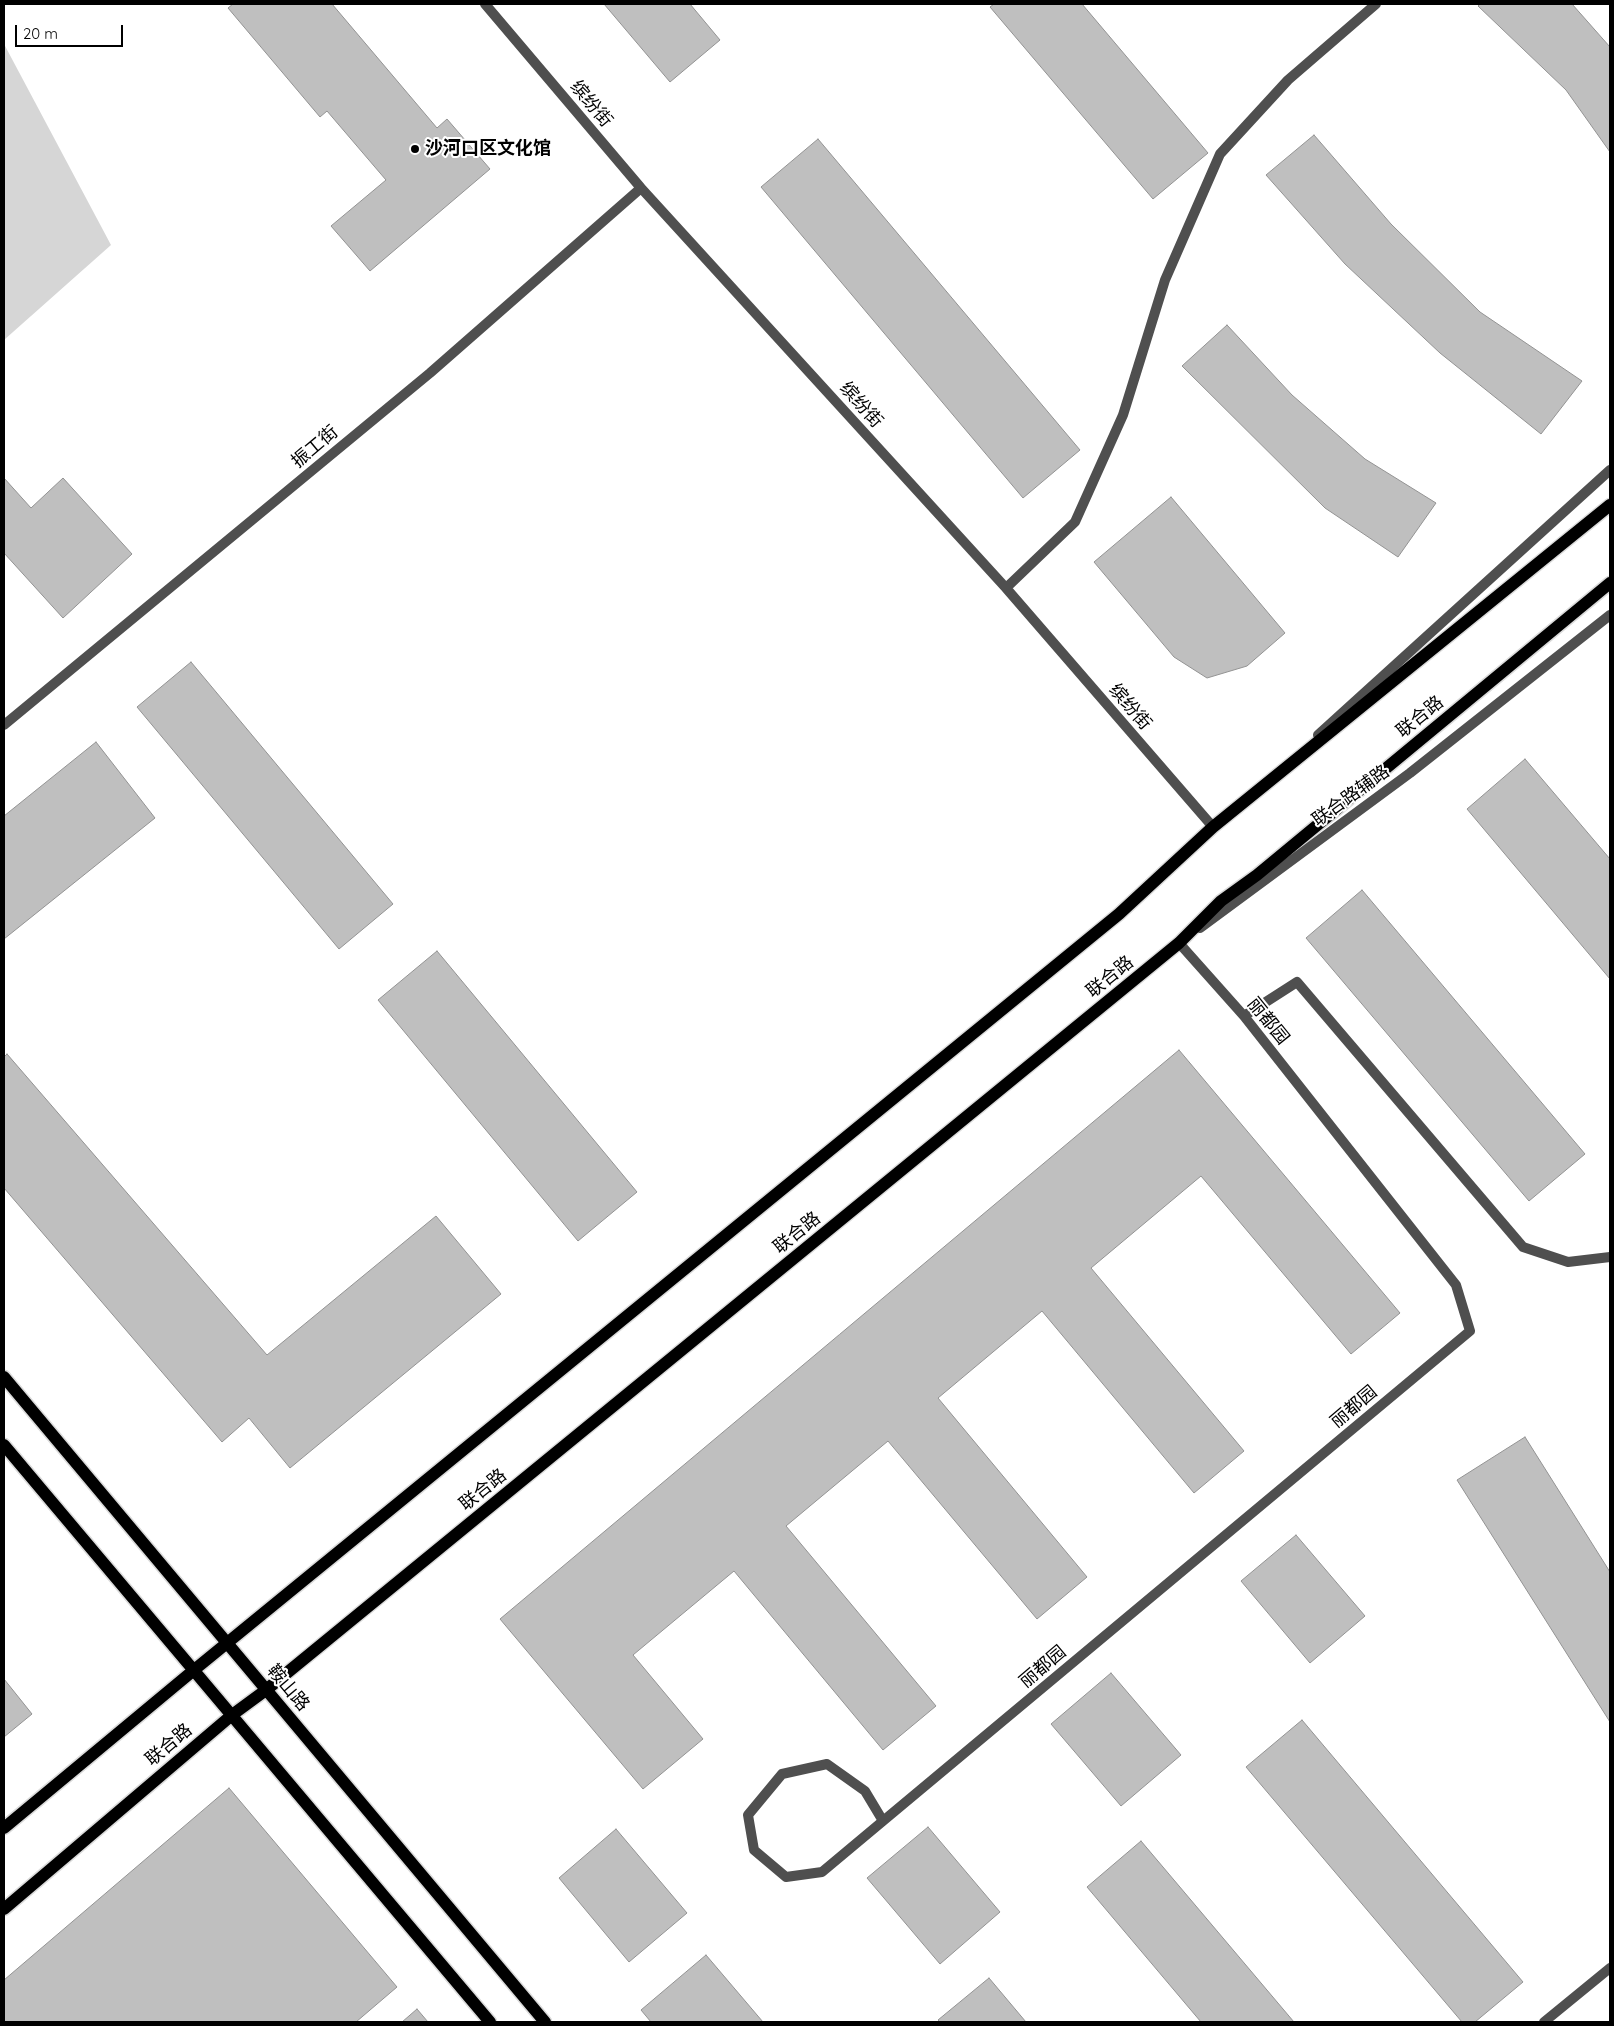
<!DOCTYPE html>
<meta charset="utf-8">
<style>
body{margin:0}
#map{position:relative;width:1614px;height:2026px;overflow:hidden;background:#fff;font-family:Quicksand,sans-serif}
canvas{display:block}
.frame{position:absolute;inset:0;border:5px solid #000;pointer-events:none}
.scale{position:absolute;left:15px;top:25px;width:108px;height:22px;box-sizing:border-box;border:2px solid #000;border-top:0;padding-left:6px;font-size:15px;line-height:18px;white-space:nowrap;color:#000;-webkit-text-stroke:4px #fff;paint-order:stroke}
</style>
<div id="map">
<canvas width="1614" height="2026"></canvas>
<div class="frame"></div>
<div class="scale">20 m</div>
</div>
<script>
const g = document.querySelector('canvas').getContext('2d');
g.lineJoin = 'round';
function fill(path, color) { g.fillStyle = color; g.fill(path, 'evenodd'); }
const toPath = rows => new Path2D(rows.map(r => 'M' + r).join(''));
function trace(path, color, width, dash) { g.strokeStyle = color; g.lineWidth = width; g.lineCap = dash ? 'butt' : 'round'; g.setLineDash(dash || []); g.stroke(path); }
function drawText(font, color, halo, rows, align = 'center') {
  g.font = font + ' Quicksand,"Noto Sans SC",sans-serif'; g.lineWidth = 4; g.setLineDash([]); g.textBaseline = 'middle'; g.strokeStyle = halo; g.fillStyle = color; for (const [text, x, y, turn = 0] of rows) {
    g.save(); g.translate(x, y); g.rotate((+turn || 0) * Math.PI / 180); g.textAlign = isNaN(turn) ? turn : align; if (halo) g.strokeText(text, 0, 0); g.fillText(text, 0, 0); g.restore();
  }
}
fill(toPath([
 [4,44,111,245,4,340]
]), '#d6d6d6');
const building = toPath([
 [233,4,332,4,437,128,447,119,490,169,370,271,331,226,386,180,327,111,320,117,228,8,233,4],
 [604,4,690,4,720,40,670,82,604,4],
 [994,4,1082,4,1208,153,1153,199,990,7,994,4],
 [1480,4,1572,4,1610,47,1610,152,1566,90,1478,6,1480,4],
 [1314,135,1391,224,1480,312,1582,381,1541,434,1440,353,1345,264,1266,175,1314,135],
 [818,139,1080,450,1023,498,761,187,818,139],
 [1227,325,1292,395,1365,459,1436,503,1398,557,1325,508,1182,366,1227,325],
 [4,478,31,508,63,478,132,554,63,618,4,553,4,478],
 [1171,497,1285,633,1247,666,1207,678,1174,657,1094,562,1171,497],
 [191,662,393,904,339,949,137,707,191,662],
 [96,742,155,818,4,939,4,816,96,742],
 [1525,759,1610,859,1610,979,1467,809,1525,759],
 [1362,890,1585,1154,1529,1201,1306,938,1362,890],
 [437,951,637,1192,578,1241,378,1000,437,951],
 [1179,1050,1400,1313,1351,1354,1201,1176,1091,1268,1244,1451,1194,1493,1042,1311,938,1398,1087,1577,1037,1619,888,1441,786,1526,936,1706,883,1750,734,1571,633,1655,703,1739,643,1789,500,1619,1179,1050],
 [7,1054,267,1355,436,1216,501,1294,290,1468,249,1418,222,1442,4,1188,4,1057,7,1054],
 [1525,1437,1610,1572,1610,1722,1457,1480,1525,1437],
 [1296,1535,1365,1616,1310,1663,1241,1581,1296,1535],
 [1111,1673,1181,1755,1121,1806,1051,1724,1111,1673],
 [4,1679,32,1714,4,1737,4,1679],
 [1302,1720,1523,1982,1475,2022,1462,2022,1246,1767,1302,1720],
 [229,1788,397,1987,356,2022,4,2022,4,1980,229,1788],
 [928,1827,1000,1912,940,1964,867,1878,928,1827],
 [616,1829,687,1913,629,1962,559,1878,616,1829],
 [1141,1841,1294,2022,1201,2022,1087,1887,1141,1841],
 [706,1955,763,2022,651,2022,641,2010,706,1955],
 [989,1978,1026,2022,940,2022,938,2020,989,1978],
 [417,2009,428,2022,402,2022,417,2009]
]);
fill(building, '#bfbfbf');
trace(building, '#939393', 1);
const primary = toPath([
 [4,1377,545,2022],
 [4,1445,490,2022],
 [4,1828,194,1670,1119,914,1213,827,1610,505],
 [4,1909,232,1715,266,1690,1179,943,1221,901,1257,875,1610,583]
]);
trace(primary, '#dbdbdb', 15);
trace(toPath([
 [1244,1016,1297,982,1523,1247,1568,1262,1610,1257],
 [883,1821,865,1791,827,1764,782,1774,748,1815,754,1850,786,1877,822,1872,883,1821,1470,1331,1456,1285,1244,1016,1179,943],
 [1544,2022,1610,1968]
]), '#4f4f4f', 10);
trace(toPath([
 [485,4,641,188,1006,588,1213,827],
 [1006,588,1075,522,1123,415,1165,280,1220,154,1288,80,1376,4],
 [4,725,430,373,641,188],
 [1318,735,1610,470],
 [1200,928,1410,773,1610,615]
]), '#4f4f4f', 10);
trace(primary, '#000', 12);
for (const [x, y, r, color] of [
 [415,149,5,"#000"]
]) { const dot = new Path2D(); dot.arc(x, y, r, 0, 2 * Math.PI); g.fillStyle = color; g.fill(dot); trace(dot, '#fff', 2); }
drawText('18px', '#000', '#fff', [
 ["缤纷街",591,104,50],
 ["缤纷街",861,405,48],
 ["振工街",315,447,-40],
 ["缤纷街",1130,707,49],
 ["联合路",1420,717,-39],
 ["联合路辅路",1351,796,-36],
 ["联合路",1110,977,-39],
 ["丽都园",1268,1021,51],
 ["联合路",797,1233,-39],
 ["丽都园",1354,1407,-40],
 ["联合路",483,1490,-39],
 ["丽都园",1043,1667,-40],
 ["鞍山路",288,1688,50],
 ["联合路",169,1745,-40]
]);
drawText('bold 18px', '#000', '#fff', [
 ["沙河口区文化馆",425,149]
], 'left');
</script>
